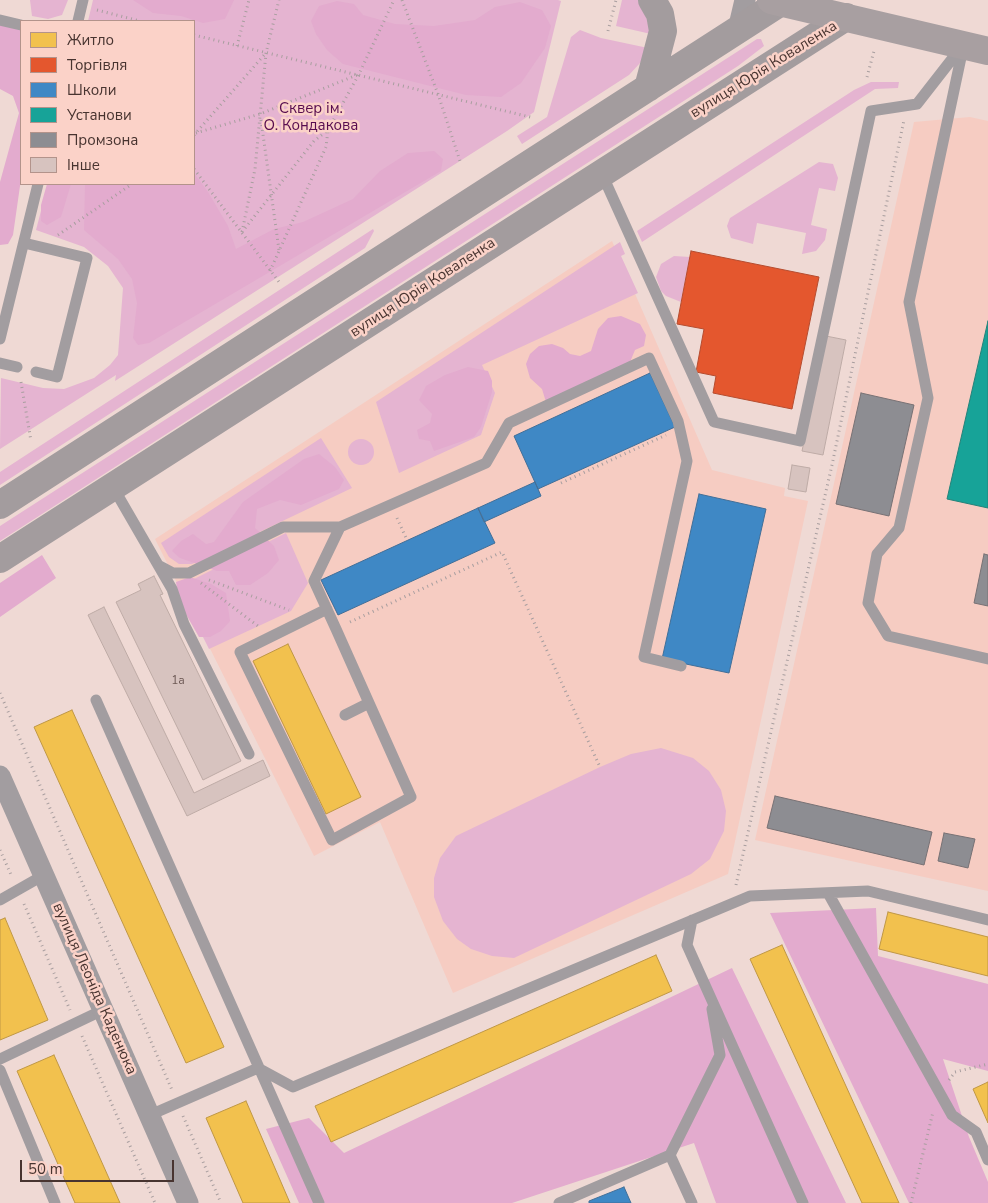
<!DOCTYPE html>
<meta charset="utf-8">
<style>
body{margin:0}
#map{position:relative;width:988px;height:1203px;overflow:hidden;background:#efd9d4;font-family:"Nunito Sans",sans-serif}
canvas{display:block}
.legend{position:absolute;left:20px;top:20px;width:175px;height:165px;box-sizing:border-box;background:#fbd2c8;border:1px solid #b3938b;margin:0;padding:6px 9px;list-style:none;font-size:15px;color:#483430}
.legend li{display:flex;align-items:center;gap:10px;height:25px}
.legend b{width:25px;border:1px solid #b3938b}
.scale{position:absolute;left:20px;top:1160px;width:154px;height:22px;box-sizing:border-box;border:2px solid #483430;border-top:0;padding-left:6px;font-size:15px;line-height:18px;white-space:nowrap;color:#483430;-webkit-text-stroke:4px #fbd2c8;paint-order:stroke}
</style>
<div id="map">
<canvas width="988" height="1203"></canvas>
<ul class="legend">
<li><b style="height:14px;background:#f2c14e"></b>Житло</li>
<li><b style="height:14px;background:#e4572e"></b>Торгівля</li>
<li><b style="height:14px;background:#3f88c5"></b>Школи</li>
<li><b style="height:14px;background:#17a398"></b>Установи</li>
<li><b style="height:14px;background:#8d8d92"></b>Промзона</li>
<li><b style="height:14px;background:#d7c3bf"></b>Інше</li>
</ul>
<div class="scale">50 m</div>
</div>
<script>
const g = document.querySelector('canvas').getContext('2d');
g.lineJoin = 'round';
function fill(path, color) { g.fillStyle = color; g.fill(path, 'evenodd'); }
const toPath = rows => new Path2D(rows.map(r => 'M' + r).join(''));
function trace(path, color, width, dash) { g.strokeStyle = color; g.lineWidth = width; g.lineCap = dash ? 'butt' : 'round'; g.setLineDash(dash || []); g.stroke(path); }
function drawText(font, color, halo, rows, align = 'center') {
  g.font = font + ' "Nunito Sans",sans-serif'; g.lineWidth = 5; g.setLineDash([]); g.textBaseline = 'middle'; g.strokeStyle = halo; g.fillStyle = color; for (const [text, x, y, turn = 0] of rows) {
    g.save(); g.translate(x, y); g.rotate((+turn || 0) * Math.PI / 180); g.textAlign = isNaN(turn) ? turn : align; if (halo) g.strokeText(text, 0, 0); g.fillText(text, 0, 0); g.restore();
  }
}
fill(toPath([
 [970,117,988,121,988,891,755,840,914,122],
 [612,241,712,470,785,488,784,496,808,501,728,874,453,993,380,822,314,856,155,539]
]), '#f6ccc2');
fill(toPath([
 [30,0,68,0,62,15,48,19,32,16],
 [93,0,558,0,561,1,534,112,507,131,115,381,116,375,0,449,1,378,43,388,64,389,94,378,110,365,118,355,123,288,108,266,84,247,36,230,48,184,194,184,194,21,88,21],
 [622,0,638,0,643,5,651,34,616,26],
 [580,30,601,38,648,48,641,62,629,75,522,144,517,136,547,117,571,37],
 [757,39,761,39,764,46,738,66,0,541,0,526],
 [871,82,899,82,898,88,875,89,642,242,637,231,854,90],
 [819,162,833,164,838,178,835,191,819,188,811,225,827,229,825,240,816,251,802,254,806,233,757,223,753,244,731,238,727,226,730,218],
 [373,229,374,231,365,248,0,485,0,472],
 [620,242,625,254,621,256,638,293,482,365,495,393,481,435,399,473,376,402],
 [674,256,690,257,681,302,666,296,661,291,656,277,661,264],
 [321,438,352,488,192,564,179,564,169,557,161,543],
 '348 452a13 13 0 1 1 26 0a13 13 0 1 1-26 0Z',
 [286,533,308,583,291,611,209,649,178,587],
 [661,748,693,758,709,771,721,790,726,811,724,831,710,859,691,874,514,958,492,956,471,949,457,939,443,921,434,897,434,878,440,858,456,836,600,767,631,754]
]), '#e5b4d1');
fill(toPath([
 [133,0,234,0,225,19,203,23,181,16,153,13],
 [337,1,354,4,363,15,395,24,434,26,475,20,495,7,520,2,542,10,551,26,545,48,521,83,501,97,466,95,343,64,327,50,316,34,311,21,319,6],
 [0,22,21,30,21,179,13,235,8,244,0,245,0,182,19,113,13,96,0,89],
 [434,151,443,159,441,171,149,343,138,345,133,338,137,303,132,279,118,259,84,230,85,184,194,184,194,173,208,192,228,226,236,249,274,229,303,222,353,199,380,171,408,153],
 [47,184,71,184,61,217,47,225,41,221,41,205],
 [621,316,640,324,646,335,644,346,635,350,630,362,546,402,542,389,530,378,526,364,530,354,539,346,552,344,563,348,570,354,580,356,591,351,598,329,608,318],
 [468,367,488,371,492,381,492,392,481,427,474,437,434,451,430,441,419,439,417,430,430,423,432,414,419,400,426,386,445,375],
 [319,454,335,467,344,480,339,489,301,505,280,500,257,509,255,528,274,546,279,560,268,573,250,585,236,585,229,571,217,571,180,558,172,551,181,541,193,534,206,544,214,542,243,502,304,459],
 [42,555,56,578,0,617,0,583],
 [190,577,211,584,226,593,230,621,221,631,210,637,199,637,179,602,176,582],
 [876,908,878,956,988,984,988,1071,943,1059,969,1137,988,1182,988,1203,909,1203,770,913],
 [732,968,846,1203,716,1203,694,1143,512,1203,299,1203,266,1129,309,1118,344,1153]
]), '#e3abce');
const homes = toPath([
 [288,644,361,797,326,814,253,661,288,644],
 [72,710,224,1047,186,1063,34,727,72,710],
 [888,912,988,937,988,976,879,949,888,912],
 [5,918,48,1020,0,1040,0,920,5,918],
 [782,945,899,1203,862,1203,750,959,782,945],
 [656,955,672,991,331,1142,315,1106,656,955],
 [54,1055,120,1203,75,1203,17,1071,54,1055],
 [988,1082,988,1123,973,1089,988,1082],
 [246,1101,290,1203,243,1203,206,1118,246,1101]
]);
fill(homes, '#f2c14e');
trace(homes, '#bf9745', 1);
const shops = toPath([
 [691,251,819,277,792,409,713,393,716,376,696,372,704,329,677,324,691,251]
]);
fill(shops, '#e4572e');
trace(shops, '#b54c2f', 1);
const schools = toPath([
 [650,373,675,427,538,489,514,436,650,373],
 [535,482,541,496,484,522,478,508,535,482],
 [699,494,766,509,729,673,662,659,699,494],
 [478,508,495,543,338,615,321,580,478,508],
 [624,1187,631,1203,589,1203,589,1201,624,1187]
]);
fill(schools, '#3f88c5');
trace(schools, '#426f98', 1);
const public = toPath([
 [988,321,988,508,947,499,988,321]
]);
fill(public, '#17a398');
trace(public, '#268279', 1);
const industry = toPath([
 [861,393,914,405,889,516,836,504,861,393],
 [984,554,988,555,988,606,974,603,984,554],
 [775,796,932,832,924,865,767,828,775,796],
 [944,833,975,839,968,868,938,861,944,833]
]);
fill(industry, '#8d8d92');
trace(industry, '#787275', 1);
const building = toPath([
 [826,336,846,340,823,455,802,451,826,336],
 [792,465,810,468,806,492,788,489,792,465],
 [154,576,163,594,160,595,241,761,203,780,116,602,141,590,138,584,154,576],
 [104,607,194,793,263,760,270,776,187,816,88,615,104,607]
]);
fill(building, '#d7c3bf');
trace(building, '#beaba6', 1);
trace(toPath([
 [402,0,438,94,461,164],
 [97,10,140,21],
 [608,31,616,0],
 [194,35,534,118],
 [237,46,249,0],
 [867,77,874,51],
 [261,120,279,250],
 [196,133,260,114,357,75],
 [194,135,266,53],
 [194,169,279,282],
 [242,232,255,169,266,53,279,0],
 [242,232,314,141,328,130],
 [58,235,132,184],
 [270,271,326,147,328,130,359,74,394,0],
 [21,382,31,441],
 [561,483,666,435],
 [397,518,407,540],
 [209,580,289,610],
 [201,583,258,626],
 [350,622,502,552,600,767],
 [0,693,172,1090],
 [0,850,12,877],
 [736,885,832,465,904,120],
 [24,904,70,1010],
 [82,1036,155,1203],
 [949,1080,955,1072,988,1064],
 [183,1116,221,1203],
 [911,1203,933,1112]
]), '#a89e9f', 3, [1, 4]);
trace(toPath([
 [0,20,21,25],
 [78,21,83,0],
 [963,48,909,302,928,398,899,528,877,554,868,603,888,636,988,659],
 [602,174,714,422,800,441,871,111,917,104,963,45],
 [24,243,87,258,57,377,36,372],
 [0,339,38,184],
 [0,363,17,367],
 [113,487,172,589,184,624,249,754],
 [158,565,173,573,189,573,283,527,340,527,486,463,509,423,649,358,678,421,687,461,644,657,681,666],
 [327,609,240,652,332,840,411,797,369,703,336,629,314,581,340,527],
 [96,700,319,1203],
 [345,715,369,703],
 [828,893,952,1115,976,1132,988,1160],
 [0,900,44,875],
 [692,920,687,945,803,1203],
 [0,1059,103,1010],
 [0,1070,55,1203],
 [150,1115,258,1068,293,1087,750,896,868,891,988,920],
 [670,1155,720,1055,712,1009],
 [559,1203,670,1155,692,1203]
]), '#a29da0', 11);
trace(toPath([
 [738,30,745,0],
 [0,776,188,1203]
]), '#a29da0', 21);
trace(toPath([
 [648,88,663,31,660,14,652,0],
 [0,505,781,2],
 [0,559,846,17]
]), '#a39c9e', 28);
trace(toPath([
 [771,0,988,51]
]), '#a89fa1', 28);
drawText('12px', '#6c5854', null, [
 ["1а",178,681]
]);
drawText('15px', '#483430', '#fbd2c8', [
 ["вулиця Юрія Коваленка",764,70,-32],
 ["вулиця Юрія Коваленка",423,288,-33],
 ["вулиця Леоніда Каденюка",94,989,66]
]);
drawText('15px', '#580d4f', '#fbd2c8', [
 ["Сквер ім.",311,109],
 ["О. Кондакова",311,126]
]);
</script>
